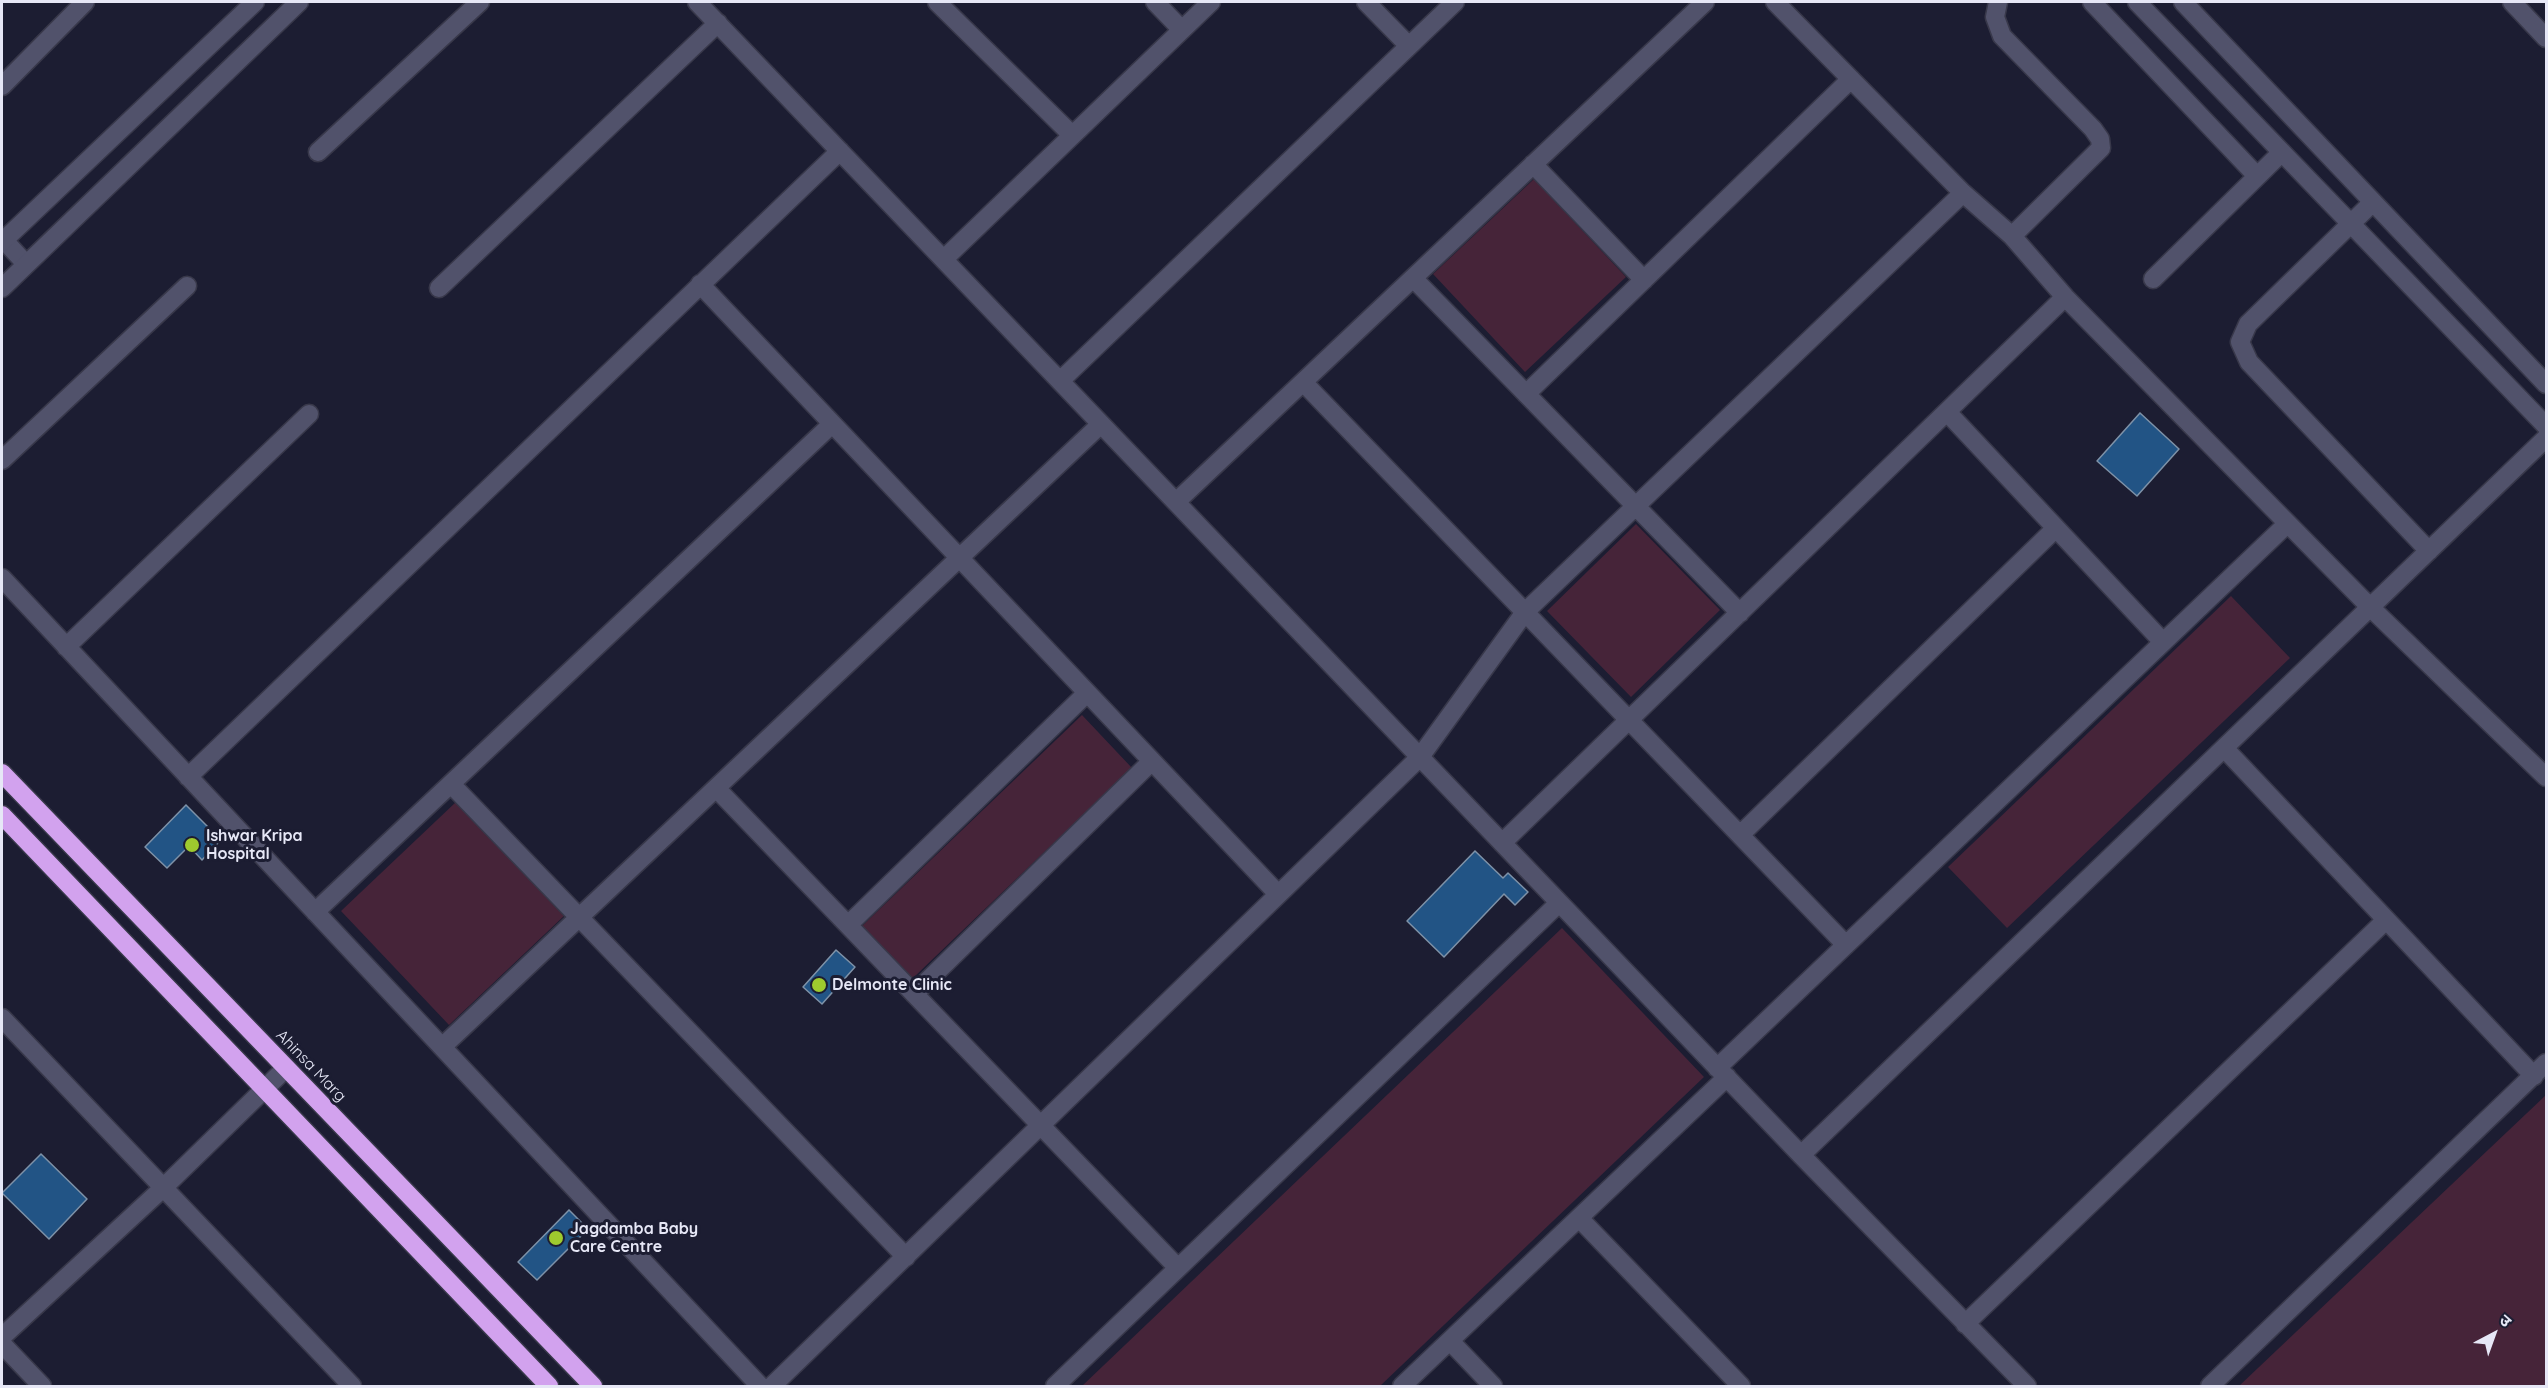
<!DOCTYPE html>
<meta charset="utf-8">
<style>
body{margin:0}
#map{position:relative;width:2548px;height:1388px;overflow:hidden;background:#1c1d32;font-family:Quicksand,"Noto Sans Devanagari",sans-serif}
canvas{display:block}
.frame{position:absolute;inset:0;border:3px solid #e6e7f6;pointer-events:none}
.north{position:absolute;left:2464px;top:1304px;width:60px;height:60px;-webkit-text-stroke:4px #1c1d32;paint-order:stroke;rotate:41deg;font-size:16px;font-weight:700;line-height:24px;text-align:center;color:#e6e7f6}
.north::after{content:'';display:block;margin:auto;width:21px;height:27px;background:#e6e7f6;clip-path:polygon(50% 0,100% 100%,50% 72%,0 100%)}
</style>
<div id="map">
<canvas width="2548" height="1388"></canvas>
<div class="frame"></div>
<div class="north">उ</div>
</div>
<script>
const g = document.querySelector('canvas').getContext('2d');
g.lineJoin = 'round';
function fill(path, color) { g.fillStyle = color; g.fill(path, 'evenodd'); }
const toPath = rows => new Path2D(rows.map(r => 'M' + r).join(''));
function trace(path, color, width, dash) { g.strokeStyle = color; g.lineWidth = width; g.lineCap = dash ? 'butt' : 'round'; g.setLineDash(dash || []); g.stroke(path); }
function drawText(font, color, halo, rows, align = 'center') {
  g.font = font + ' Quicksand,sans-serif'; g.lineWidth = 6; g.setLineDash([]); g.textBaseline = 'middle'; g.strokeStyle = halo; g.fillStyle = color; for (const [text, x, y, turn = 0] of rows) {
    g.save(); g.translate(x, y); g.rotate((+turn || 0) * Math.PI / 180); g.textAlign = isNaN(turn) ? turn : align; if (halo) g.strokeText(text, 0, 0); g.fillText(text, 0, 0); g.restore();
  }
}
fill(toPath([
 [1534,179,1626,277,1525,372,1433,274],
 [1636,524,1720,610,1631,697,1547,611],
 [2231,596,2290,658,2007,928,1948,867],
 [1082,715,1132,768,912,979,862,926],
 [456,802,564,916,449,1025,341,911],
 [1562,928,1704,1077,1380,1386,1082,1386],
 [2546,1095,2546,1386,2239,1386]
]), '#462439');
const building = toPath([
 [2140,413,2179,449,2137,496,2097,461,2140,413],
 [186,805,208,827,205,830,218,843,202,860,189,846,167,868,145,847,186,805],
 [1475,851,1503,878,1508,873,1528,892,1515,905,1504,894,1444,957,1407,921,1475,851],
 [836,950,855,967,822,1004,803,987,836,950],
 [41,1154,87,1199,49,1239,2,1193,41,1154],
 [569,1210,588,1229,537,1280,518,1262,569,1210]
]);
fill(building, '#225485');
trace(building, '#7e92a8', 1.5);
const street = toPath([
 [697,2,1801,1155,2027,1386],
 [937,2,1072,135],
 [1155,2,1182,30],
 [1366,2,1409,46],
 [1775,2,1963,193,2012,236,2065,297,2370,607,2546,777],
 [1998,2,1995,17,2002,36,2093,129,2100,139,2101,148,2012,236],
 [2092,2,2257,176],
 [2137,2,2546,426],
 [2183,2,2546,384],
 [2512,2,2546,38],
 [2,86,85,2],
 [318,152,480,2],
 [1533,164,1644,280],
 [2372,203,2248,324,2240,342,2249,362,2429,551],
 [2,238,26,264],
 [944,259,1211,2],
 [1413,278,1740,613],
 [2153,279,2282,152],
 [700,284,1278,894],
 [439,288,718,23],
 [1060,381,1455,2],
 [1303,382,1846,945],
 [1526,394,1851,79],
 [1947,412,2163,642],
 [2,460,187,286],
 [1176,502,1705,2],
 [2,578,760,1386],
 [66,647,309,414],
 [2225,749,2534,1076],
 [188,777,840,151],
 [451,784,906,1257],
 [716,788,1178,1268],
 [1740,835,2056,528],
 [1502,843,2065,297],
 [315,912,832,424],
 [848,925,1087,693],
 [914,994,1152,761],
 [2,1018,352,1386],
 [442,1047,1101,424],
 [1717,1068,2287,524],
 [1801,1155,2546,438],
 [1579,1218,1741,1386],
 [1965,1324,2386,920],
 [2,1337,163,1188,286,1068],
 [1450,1341,1493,1386],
 [2,1344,42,1386],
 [772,1386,1420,757,1525,612,1963,193],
 [1055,1386,1559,903],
 [1402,1386,1727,1077],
 [2210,1386,2546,1063]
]);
const secondary = toPath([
 [2,242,255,2],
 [2,288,299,2]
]);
const highway = toPath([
 [2,773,593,1386],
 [2,815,549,1386]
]);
trace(street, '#38384a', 21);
trace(secondary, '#38384a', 21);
trace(highway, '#38384a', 21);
trace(street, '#51526b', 18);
trace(secondary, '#51526b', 18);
trace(highway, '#d2a2ee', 18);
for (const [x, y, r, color] of [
 [192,845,8,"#9eca2e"],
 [819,985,8,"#9eca2e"],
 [556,1238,8,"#9eca2e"]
]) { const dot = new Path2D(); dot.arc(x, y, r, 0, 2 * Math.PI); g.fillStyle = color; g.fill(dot); trace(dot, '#1c1d32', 2); }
drawText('bold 16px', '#e6e7f6', '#1c1d32', [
 ["Ishwar Kripa",206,836],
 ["Hospital",206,854],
 ["Delmonte Clinic",832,985],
 ["Jagdamba Baby",570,1229],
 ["Care Centre",570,1247]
], 'left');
drawText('16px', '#e6e7f6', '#1c1d32', [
 ["Ahinsa Marg",311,1066,46]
]);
</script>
